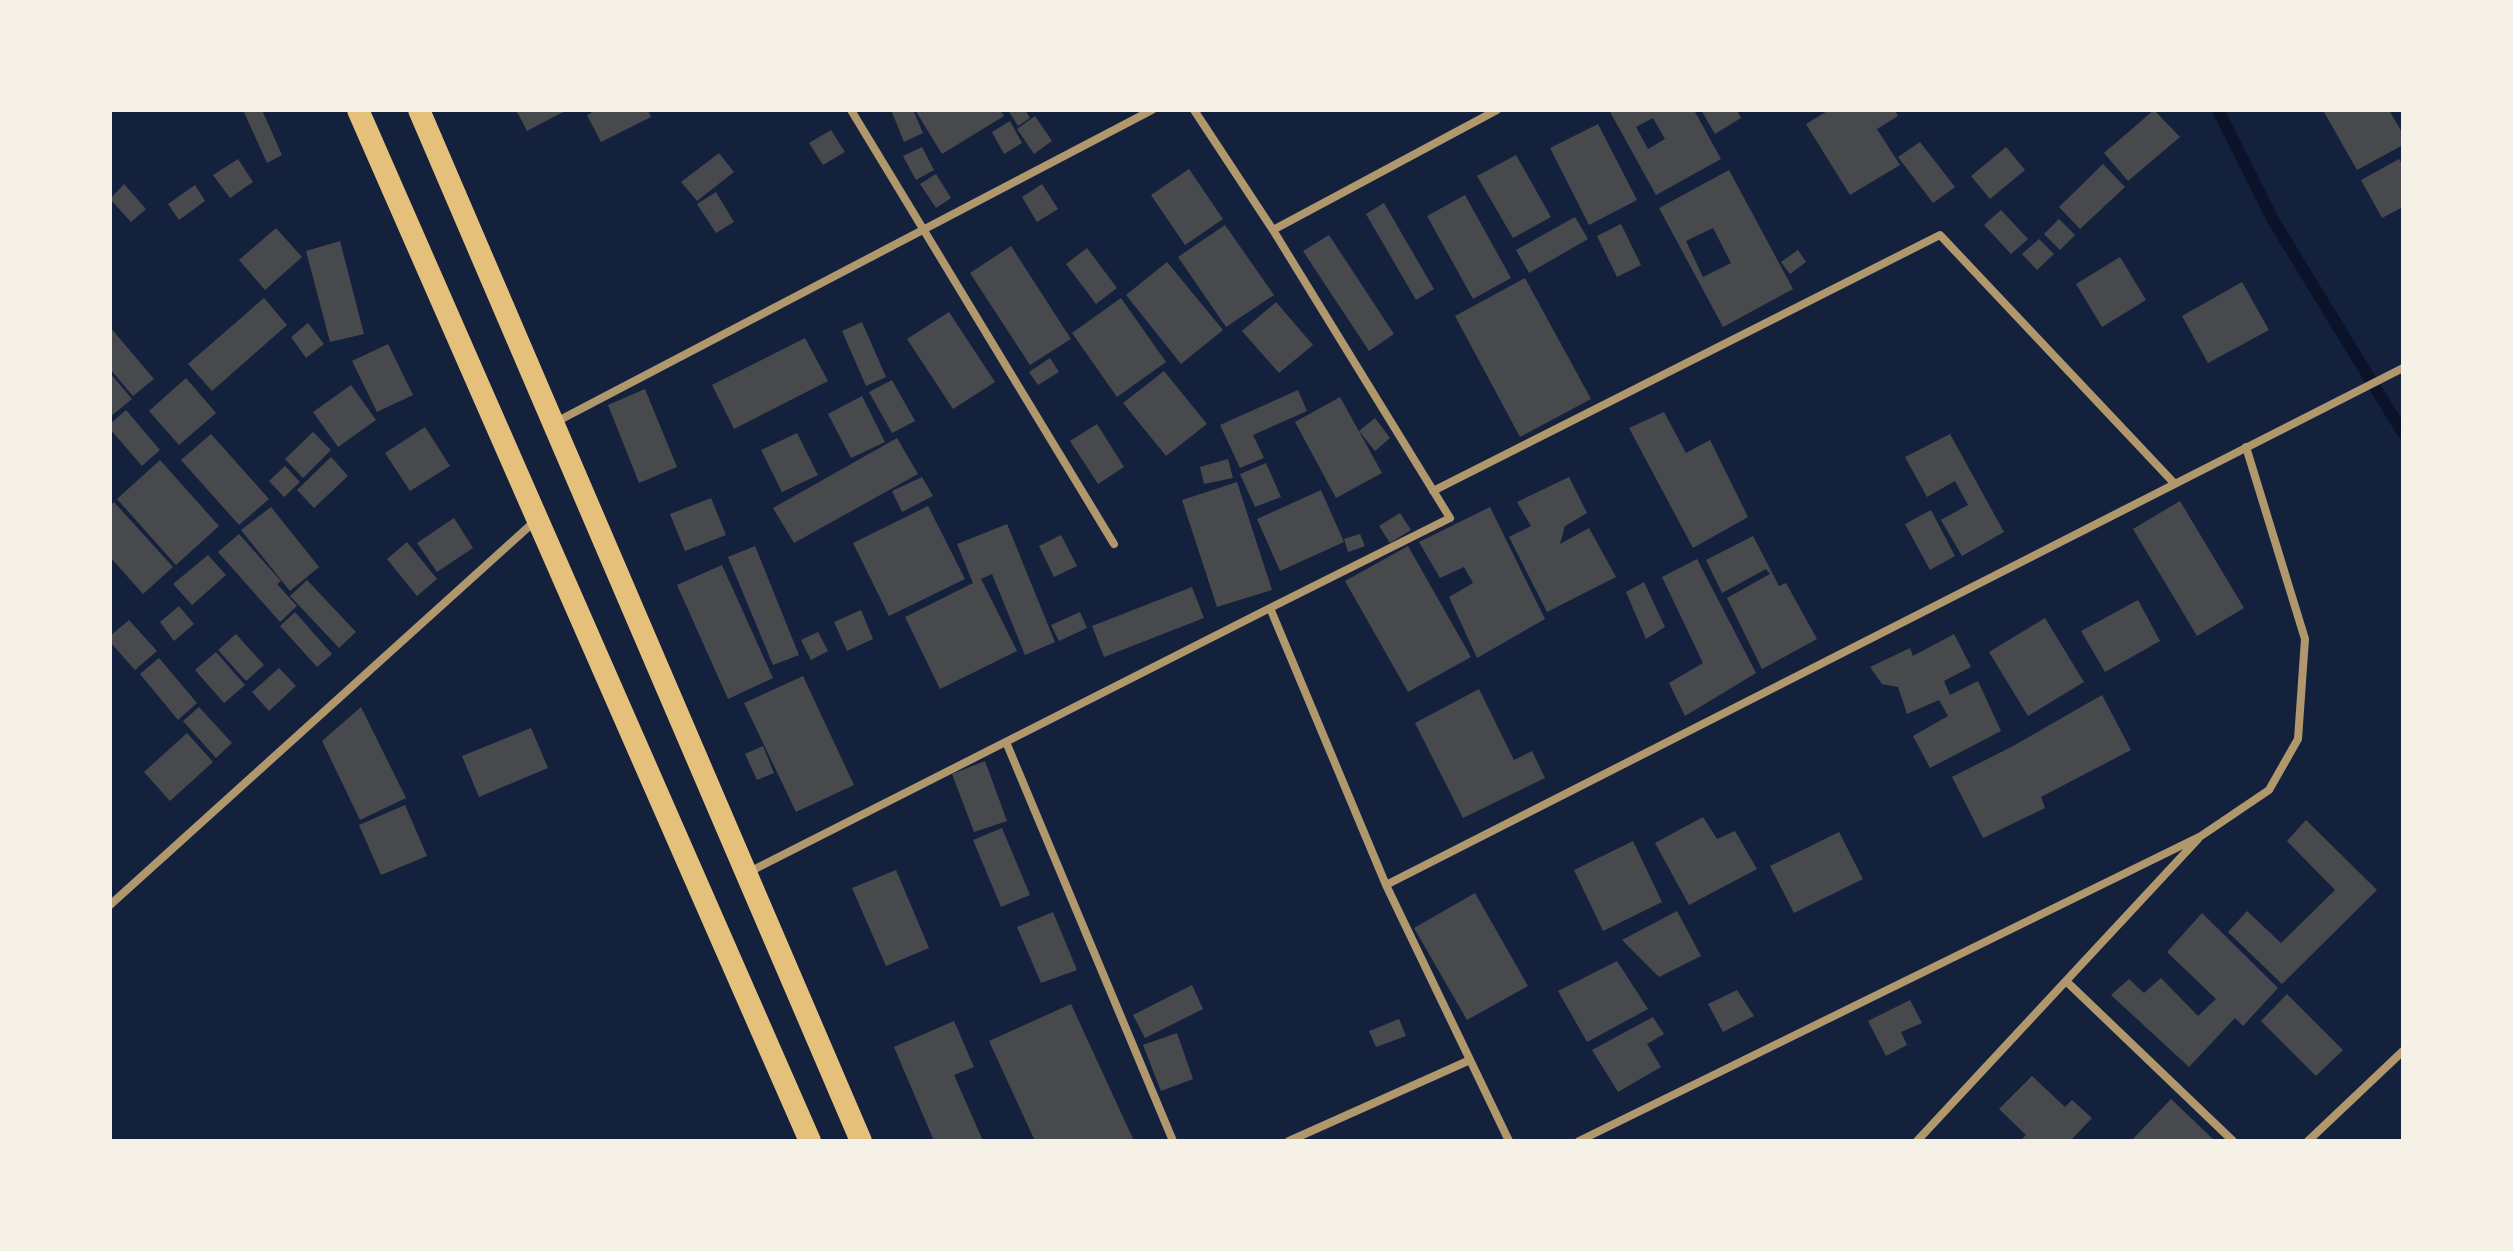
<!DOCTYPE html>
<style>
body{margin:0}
#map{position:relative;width:2513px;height:1251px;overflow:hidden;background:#14213d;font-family:"Titillium Web",sans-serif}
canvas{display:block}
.frame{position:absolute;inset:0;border:112px solid #f6f1e7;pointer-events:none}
</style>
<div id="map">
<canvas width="2513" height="1251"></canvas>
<div class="frame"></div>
</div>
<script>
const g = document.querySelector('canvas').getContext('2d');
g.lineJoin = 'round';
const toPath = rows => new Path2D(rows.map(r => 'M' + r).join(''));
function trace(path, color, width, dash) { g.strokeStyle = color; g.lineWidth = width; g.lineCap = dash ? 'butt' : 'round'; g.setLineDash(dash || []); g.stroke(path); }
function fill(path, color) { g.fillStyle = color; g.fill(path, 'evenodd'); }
trace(toPath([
 [2218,110,2273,220,2403,433]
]), '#0b132b', 12);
fill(toPath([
 [243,110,262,110,282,155,267,163],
 [516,110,567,110,527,131],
 [596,110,648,110,651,117,601,142,587,115],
 [891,110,913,110,923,133,904,142],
 [915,110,1000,110,1004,116,942,154],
 [1008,110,1025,110,1030,118,1018,126],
 [1609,110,1694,110,1721,159,1656,195],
 [1653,118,1665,139,1648,149,1636,127],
 [1701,110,1737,110,1741,118,1715,134],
 [1829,110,1895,110,1898,116,1877,129,1900,165,1850,195,1806,124],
 [2154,110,2180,137,2128,181,2104,153],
 [2327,110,2389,110,2403,134,2403,145,2357,170,2324,112],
 [1035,116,1052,141,1034,154,1017,129],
 [1010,121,1022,143,1004,154,992,132],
 [1598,124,1637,200,1589,225,1550,148],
 [831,130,845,152,823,165,809,143],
 [1920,142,1955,187,1933,203,1898,157],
 [922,147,934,170,916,180,903,156],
 [2006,147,2025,170,1990,199,1971,176],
 [719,153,734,172,697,201,681,182],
 [1516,155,1551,217,1513,238,1477,176],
 [238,159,253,182,230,198,213,175],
 [2399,159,2403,165,2403,207,2382,218,2361,180],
 [2103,164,2125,187,2080,229,2059,207],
 [1189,169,1223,219,1185,245,1151,195],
 [1729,170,1793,289,1723,327,1659,208],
 [1713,228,1731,263,1703,277,1686,241],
 [936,174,951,198,936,208,920,184],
 [124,184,146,209,131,222,110,199],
 [1042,184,1058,209,1037,222,1022,197],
 [195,185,205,201,179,220,168,204],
 [716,192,734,222,716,233,697,204],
 [1465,195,1511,278,1473,299,1427,216],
 [1384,203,1434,289,1416,300,1366,214],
 [2001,210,2028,239,2011,254,1984,225],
 [1575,217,1588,239,1529,273,1516,250],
 [2059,219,2075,235,2060,250,2044,234],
 [1621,224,1641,265,1617,277,1597,236],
 [1225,225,1274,295,1226,327,1178,257],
 [276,228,302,257,265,290,239,260],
 [1329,235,1394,334,1369,351,1303,251],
 [2039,239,2054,254,2037,270,2022,254],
 [340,241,364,334,330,342,306,251],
 [1011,246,1071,339,1030,365,970,273],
 [1087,248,1117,288,1096,304,1066,264],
 [1798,250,1806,262,1790,274,1781,262],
 [2120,257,2146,300,2102,327,2076,284],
 [1167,262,1223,330,1181,364,1126,295],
 [1525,278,1591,399,1520,437,1455,316],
 [2242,282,2269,330,2208,363,2182,316],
 [264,298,287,325,212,391,188,364],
 [1121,298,1166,362,1117,397,1072,333],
 [1276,302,1313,345,1279,373,1242,331],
 [949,312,995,382,953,409,907,339],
 [862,322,886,377,866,386,842,331],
 [308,323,324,344,306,358,291,337],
 [110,327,154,379,133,396,110,369],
 [805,338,828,381,734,429,712,385],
 [388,344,413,395,377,412,352,361],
 [1050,358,1059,372,1038,385,1029,372],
 [1164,371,1207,424,1166,456,1123,403],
 [110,373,132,399,110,417],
 [186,378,216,413,179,445,149,411],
 [892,380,915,421,892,433,869,392],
 [351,385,376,420,338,447,313,412],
 [645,389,677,467,639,483,608,405],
 [1298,390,1307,411,1253,435,1264,458,1240,468,1220,425],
 [862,396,885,442,851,458,828,414],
 [1340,397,1382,473,1336,498,1295,422],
 [126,410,160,450,142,466,110,429,110,424],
 [1664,412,1686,453,1710,440,1748,517,1693,548,1629,428],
 [1375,418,1390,438,1375,451,1359,431],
 [1097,424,1124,467,1098,484,1070,441],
 [425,427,450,466,410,491,385,453],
 [313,432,331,450,303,478,285,459],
 [797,433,818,475,782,492,761,450],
 [211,434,269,499,239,525,181,460],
 [1950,434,2004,532,1962,556,1941,520,1968,505,1955,481,1927,497,1905,457],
 [897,438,918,474,794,543,773,508],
 [331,457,348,476,314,508,297,490],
 [1228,459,1233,478,1204,484,1200,467],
 [160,460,219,526,176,565,117,499],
 [1266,463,1281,497,1255,507,1240,474],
 [285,466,300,482,284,497,269,481],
 [922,477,933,496,902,512,892,491],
 [1569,477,1587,513,1565,526,1560,544,1589,528,1616,577,1547,612,1509,537,1531,526,1517,502],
 [1237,482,1272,590,1217,607,1182,500],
 [1321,490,1344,542,1280,571,1257,519],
 [711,498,726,535,685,551,670,514],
 [2180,501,2244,608,2197,636,2133,529],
 [114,502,173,567,143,594,110,557,110,506],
 [928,506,965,579,889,616,853,543],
 [271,507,319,567,290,591,241,530],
 [1490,507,1545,619,1477,658,1449,597,1473,583,1464,567,1440,578,1419,542],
 [1931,510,1955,556,1930,570,1905,524],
 [1400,513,1411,530,1390,543,1379,526],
 [454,518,473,548,437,572,417,543],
 [1007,524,1055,642,1025,655,992,574,981,579,1017,651,940,689,905,617,973,583,957,544],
 [239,534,281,581,277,584,297,606,280,622,218,552],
 [1360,534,1365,546,1348,552,1344,539],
 [1061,535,1077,566,1054,577,1039,546],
 [1753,536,1779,586,1786,583,1817,639,1762,669,1727,598,1770,574,1766,569,1722,593,1706,560],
 [407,542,437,579,417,596,387,559],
 [755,546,799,655,773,665,728,557],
 [1408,546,1471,657,1408,692,1345,581],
 [208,555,226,575,192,605,173,584],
 [1697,559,1756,673,1685,716,1669,683,1703,663,1662,577],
 [722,565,773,678,728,699,677,585],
 [307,580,356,632,339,648,290,596],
 [1644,582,1665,627,1646,639,1626,592],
 [1192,587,1204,618,1104,657,1092,626],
 [2138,600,2160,641,2105,672,2081,631],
 [179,606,194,624,174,641,160,622],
 [861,610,873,639,847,651,834,622],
 [295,612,332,654,317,667,280,626],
 [1080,612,1087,628,1059,641,1051,625],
 [2045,618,2084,682,2028,716,1989,652],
 [129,620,157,651,135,670,110,642,110,636],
 [818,632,828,651,811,660,801,640],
 [236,634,264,665,246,681,218,650],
 [1954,634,1971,667,1944,681,1950,695,1978,681,2001,731,1930,768,1913,736,1948,716,1939,700,1907,714,1898,687,1882,684,1870,667,1910,648,1913,656],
 [216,652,245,685,224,703,195,670],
 [159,658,197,703,178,720,140,674],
 [279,668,296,686,269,711,252,692],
 [803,676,854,785,796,812,744,703],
 [1479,689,1514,760,1532,751,1545,778,1463,818,1415,723],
 [2102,695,2131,750,2041,797,2045,808,1983,838,1952,777,2013,746],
 [199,707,232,743,216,758,183,721],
 [361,707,406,798,360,820,322,741],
 [531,728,548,768,479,797,462,756],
 [187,733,213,762,170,801,144,772],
 [763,746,774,773,757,780,745,754],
 [985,761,1007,821,974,832,952,774],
 [405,805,427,856,381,875,359,825],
 [1703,817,1717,839,1735,831,1757,869,1689,905,1655,843],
 [2306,820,2377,890,2282,984,2228,932,2247,911,2281,943,2335,890,2287,841],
 [1002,828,1030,895,1001,907,973,840],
 [1839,832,1863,879,1794,913,1770,866],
 [1633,841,1662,902,1603,931,1574,870],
 [896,870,929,948,886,966,852,888],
 [1475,893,1528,986,1467,1020,1414,928],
 [1677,911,1701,956,1659,977,1622,940],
 [1053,912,1077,970,1041,983,1017,927],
 [2202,913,2278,988,2243,1026,2235,1018,2189,1067,2111,995,2129,979,2144,993,2161,978,2198,1016,2216,999,2167,952],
 [1617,961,1648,1009,1587,1042,1558,991],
 [1192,985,1203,1009,1145,1038,1133,1015],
 [1737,990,1754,1016,1723,1032,1708,1004],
 [2287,994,2343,1050,2316,1076,2261,1021],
 [1910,1000,1922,1023,1901,1032,1907,1045,1886,1056,1868,1021],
 [1071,1004,1134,1141,1035,1141,989,1041],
 [1653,1017,1664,1034,1647,1044,1661,1067,1618,1092,1592,1050],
 [1399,1019,1406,1036,1376,1047,1369,1031],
 [954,1021,974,1067,954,1075,983,1141,934,1141,894,1047],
 [1177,1033,1193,1079,1161,1091,1143,1045],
 [2032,1076,2065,1107,2072,1100,2092,1118,2070,1141,2020,1141,2026,1135,1999,1109],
 [2171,1099,2215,1141,2131,1141]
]), '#48494c');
trace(toPath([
 [851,110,1114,544],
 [1194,110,1273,230,1450,518,1270,608,1386,885,1509,1141],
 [1273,230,1497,110],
 [554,423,1152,110],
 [1433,491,1940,235,2174,483],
 [1006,742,1173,1141],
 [747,873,1270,608],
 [1386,885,2403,368],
 [110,905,535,521],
 [2066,981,2233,1141],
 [1289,1141,1470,1060],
 [1579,1141,2201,836,2269,790,2298,739,2305,639,2246,447],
 [1917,1141,2198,839],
 [2308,1141,2403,1051]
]), '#b1986c', 8);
trace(toPath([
 [358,110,810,1141],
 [419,110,861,1141]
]), '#e5c07b', 22);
</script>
